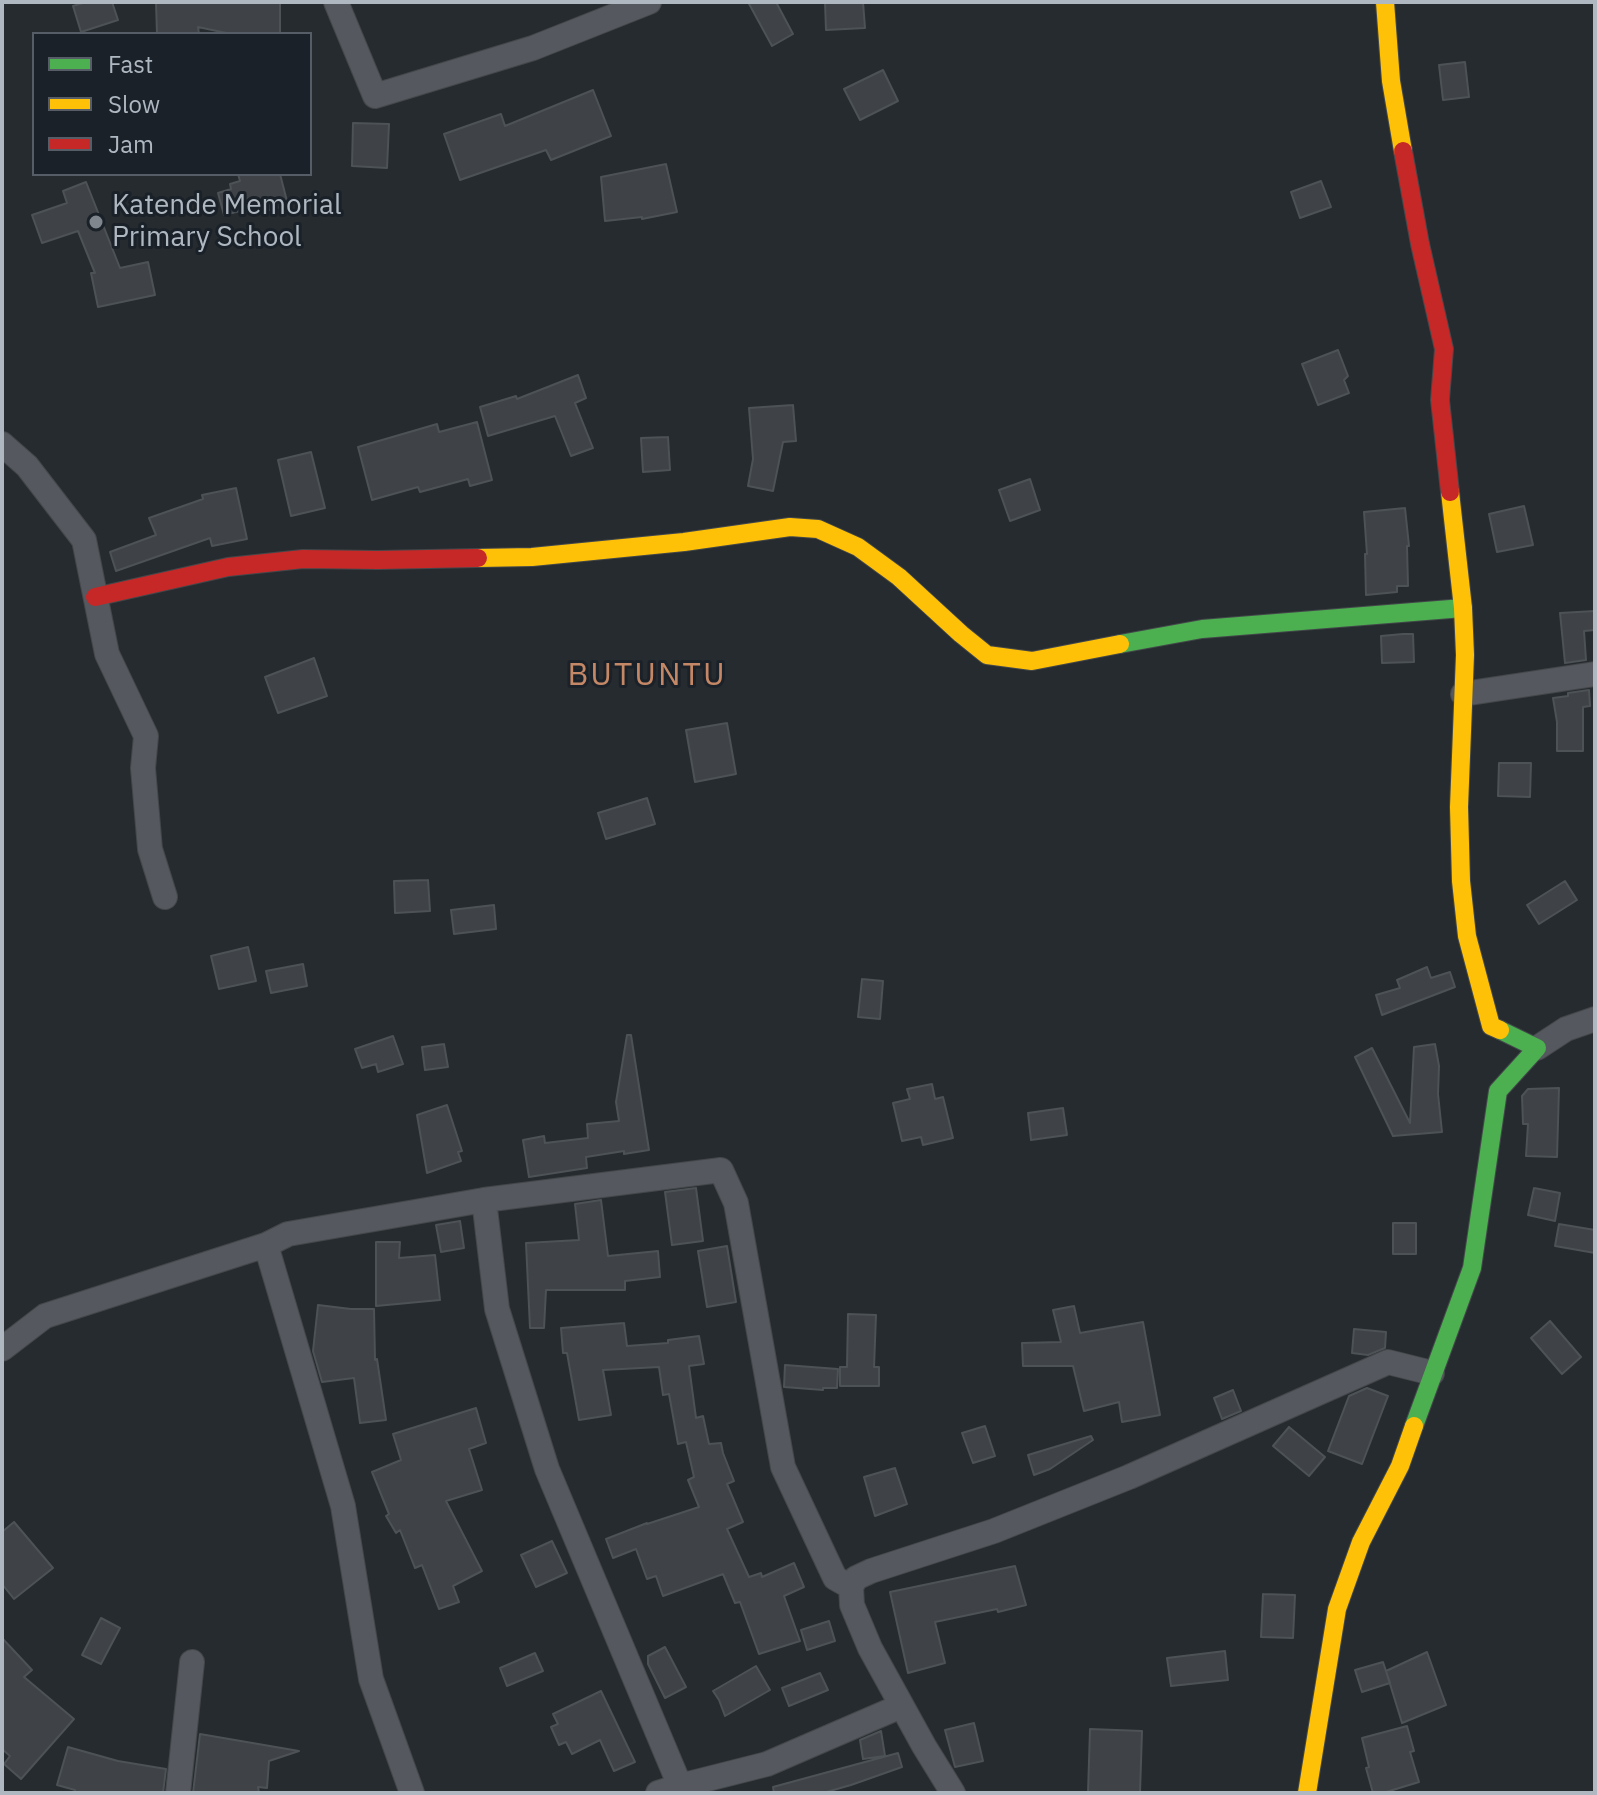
<!DOCTYPE html>
<style>
body{margin:0}
#map{position:relative;width:1597px;height:1795px;overflow:hidden;background:#262b2f;font-family:"IBM Plex Sans",sans-serif}
canvas{display:block}
.frame{position:absolute;inset:0;border:4px solid #afb7c1;pointer-events:none}
.legend{position:absolute;left:32px;top:32px;width:280px;height:144px;box-sizing:border-box;background:#1a2129;border:2px solid #565d66;margin:0;padding:10px 14px;list-style:none;font-size:24px;color:#afb7c1}
.legend li{display:flex;align-items:center;gap:16px;height:40px}
.legend b{width:40px;border:2px solid #565d66}
</style>
<div id="map">
<canvas width="1597" height="1795"></canvas>
<div class="frame"></div>
<ul class="legend">
<li><b style="height:10px;background:#4caf50"></b>Fast</li>
<li><b style="height:10px;background:#ffc107"></b>Slow</li>
<li><b style="height:10px;background:#c62828"></b>Jam</li>
</ul>
</div>
<script>
const g = document.querySelector('canvas').getContext('2d');
g.lineJoin = 'round';
function fill(path, color) { g.fillStyle = color; g.fill(path, 'evenodd'); }
const toPath = rows => new Path2D(rows.map(r => 'M' + r).join(''));
function trace(path, color, width, dash) { g.strokeStyle = color; g.lineWidth = width; g.lineCap = dash ? 'butt' : 'round'; g.setLineDash(dash || []); g.stroke(path); }
function drawText(font, color, halo, rows, align = 'center') {
  g.font = font + ' "IBM Plex Sans",sans-serif'; g.lineWidth = 6; g.setLineDash([]); g.textBaseline = 'middle'; g.strokeStyle = halo; g.fillStyle = color; for (const [text, x, y, turn = 0] of rows) {
    g.save(); g.translate(x, y); g.rotate((+turn || 0) * Math.PI / 180); g.textAlign = isNaN(turn) ? turn : align; if (halo) g.strokeText(text, 0, 0); g.fillText(text, 0, 0); g.restore();
  }
}
const building = toPath([
 [86,2,112,2,118,20,81,32,73,6,86,2],
 [156,2,280,2,280,34,231,34,198,27,199,34,157,34,156,2],
 [748,2,776,2,793,34,772,46,748,2],
 [825,2,863,2,865,28,826,30,825,2],
 [1465,62,1469,97,1443,100,1439,65,1465,62],
 [883,70,898,101,860,120,844,89,883,70],
 [593,90,611,136,551,160,546,150,460,180,444,134,501,114,505,126,593,90],
 [353,123,389,124,387,168,352,166,353,123],
 [666,164,677,212,642,219,642,217,605,221,601,177,666,164],
 [238,174,280,174,288,205,251,215,250,211,244,213,244,210,224,215,218,193,231,189,230,184,240,181,238,174],
 [1321,181,1331,207,1300,218,1291,192,1321,181],
 [86,182,120,268,148,262,155,295,98,307,91,273,95,273,78,231,42,243,32,215,67,203,63,191,86,182],
 [1338,350,1348,376,1344,380,1349,393,1318,405,1302,364,1338,350],
 [578,375,586,398,575,403,593,448,571,456,555,416,488,436,480,407,516,396,517,399,578,375],
 [793,405,796,441,783,442,773,491,748,486,753,459,749,408,793,405],
 [477,422,492,480,470,486,468,479,420,492,418,487,372,500,358,447,437,424,439,432,477,422],
 [668,437,670,470,643,472,641,438,668,437],
 [311,452,325,508,291,516,278,460,311,452],
 [1030,479,1040,510,1010,521,999,490,1030,479],
 [236,488,247,539,212,546,210,538,116,571,110,552,156,535,149,518,203,499,202,495,236,488],
 [1524,506,1533,545,1497,552,1489,514,1524,506],
 [1405,508,1409,546,1407,546,1408,586,1397,586,1397,592,1366,595,1365,554,1367,554,1364,512,1405,508],
 [1595,611,1595,630,1584,631,1586,660,1565,663,1560,613,1595,611],
 [1403,634,1413,634,1414,662,1382,663,1381,636,1403,634],
 [314,658,327,696,278,713,265,677,314,658],
 [1589,690,1590,706,1583,707,1583,751,1557,751,1557,722,1553,698,1568,696,1568,693,1589,690],
 [727,723,736,774,695,782,686,730,727,723],
 [1499,763,1531,763,1530,797,1498,796,1499,763],
 [647,798,655,824,606,839,598,813,647,798],
 [428,880,430,911,395,913,394,881,428,880],
 [1565,881,1577,900,1539,924,1527,905,1565,881],
 [494,905,496,929,454,934,451,910,494,905],
 [248,947,256,981,219,989,211,956,248,947],
 [303,964,307,986,271,993,266,971,303,964],
 [1427,967,1431,978,1450,972,1455,987,1382,1015,1376,995,1400,988,1397,980,1427,967],
 [862,979,883,981,880,1019,858,1017,862,979],
 [627,1035,631,1035,649,1150,624,1154,624,1151,586,1157,587,1168,529,1177,523,1140,544,1136,545,1143,588,1138,587,1124,619,1121,616,1102,627,1035],
 [393,1036,403,1064,378,1072,376,1064,362,1068,355,1049,393,1036],
 [444,1044,448,1067,425,1070,422,1047,444,1044],
 [1435,1044,1439,1066,1438,1094,1442,1132,1393,1136,1355,1057,1372,1048,1410,1123,1414,1047,1435,1044],
 [932,1084,935,1099,943,1097,953,1138,923,1145,921,1137,902,1141,893,1103,910,1099,907,1089,932,1084],
 [1559,1088,1557,1157,1526,1156,1528,1124,1523,1124,1522,1096,1528,1089,1559,1088],
 [447,1105,462,1151,458,1152,461,1161,427,1173,417,1115,447,1105],
 [1063,1108,1067,1135,1031,1140,1028,1113,1063,1108],
 [696,1188,703,1241,672,1245,665,1192,696,1188],
 [1534,1188,1560,1193,1555,1221,1528,1215,1534,1188],
 [601,1200,608,1256,658,1251,660,1277,625,1281,625,1290,546,1290,544,1328,530,1328,526,1243,579,1240,575,1204,601,1200],
 [460,1221,464,1248,441,1252,436,1225,460,1221],
 [1393,1223,1416,1223,1416,1254,1393,1254,1393,1223],
 [1559,1224,1595,1230,1595,1253,1555,1246,1559,1224],
 [376,1242,400,1242,399,1258,435,1255,440,1300,376,1306,376,1242],
 [727,1246,736,1302,707,1307,698,1251,727,1246],
 [318,1305,351,1309,374,1309,375,1360,377,1359,386,1420,360,1423,354,1378,322,1382,313,1351,318,1305],
 [1074,1306,1080,1333,1143,1322,1160,1415,1122,1422,1119,1402,1084,1411,1073,1366,1023,1366,1022,1343,1061,1342,1053,1310,1074,1306],
 [848,1314,876,1315,874,1367,879,1367,879,1386,840,1386,840,1367,847,1367,848,1314],
 [1550,1321,1581,1357,1562,1374,1531,1338,1550,1321],
 [624,1323,627,1346,668,1343,668,1340,699,1336,704,1364,689,1366,696,1418,703,1416,709,1444,721,1443,723,1453,734,1481,727,1484,743,1522,727,1529,749,1577,761,1573,762,1577,794,1563,804,1587,784,1596,800,1641,759,1654,740,1602,735,1603,723,1574,663,1596,656,1576,647,1579,636,1549,613,1558,606,1539,647,1523,647,1524,699,1507,688,1480,694,1477,686,1442,678,1444,669,1394,663,1395,659,1367,603,1370,611,1415,579,1420,567,1353,563,1353,561,1328,624,1323],
 [1354,1329,1386,1332,1385,1348,1368,1355,1352,1353,1354,1329],
 [785,1365,838,1369,837,1388,823,1388,823,1390,784,1387,785,1365],
 [1367,1388,1388,1396,1362,1464,1328,1451,1349,1396,1367,1388],
 [1233,1390,1241,1411,1222,1419,1214,1398,1233,1390],
 [476,1408,486,1443,469,1449,482,1490,446,1501,482,1571,453,1586,459,1602,439,1609,422,1565,415,1568,400,1530,396,1533,386,1516,389,1514,372,1472,401,1460,393,1434,476,1408],
 [985,1426,995,1456,973,1463,962,1433,985,1426],
 [1289,1427,1325,1457,1309,1476,1273,1446,1289,1427],
 [1091,1436,1093,1440,1050,1469,1034,1475,1028,1455,1091,1436],
 [895,1468,907,1504,875,1516,864,1477,895,1468],
 [14,1522,53,1568,14,1599,2,1584,2,1532,14,1522],
 [552,1541,567,1573,536,1587,521,1555,552,1541],
 [1015,1566,1026,1605,998,1612,997,1609,935,1622,945,1663,908,1673,890,1592,1015,1566],
 [1263,1594,1295,1595,1293,1638,1261,1637,1263,1594],
 [101,1618,120,1628,101,1664,82,1655,101,1618],
 [829,1621,835,1641,807,1650,801,1630,829,1621],
 [2,1638,32,1670,24,1677,74,1719,21,1779,4,1764,10,1756,2,1749,2,1638],
 [665,1647,686,1687,665,1698,648,1664,648,1656,665,1647],
 [1225,1651,1228,1680,1171,1686,1167,1658,1225,1651],
 [1427,1652,1446,1705,1402,1723,1386,1671,1427,1652],
 [535,1653,543,1671,507,1686,500,1668,535,1653],
 [1383,1662,1390,1683,1362,1692,1355,1670,1383,1662],
 [756,1666,770,1690,725,1716,719,1700,713,1691,756,1666],
 [820,1673,828,1690,789,1706,782,1688,820,1673],
 [601,1691,635,1762,614,1771,600,1740,572,1754,566,1742,559,1745,551,1727,558,1724,553,1714,601,1691],
 [974,1723,983,1761,955,1767,945,1730,974,1723],
 [1407,1726,1414,1751,1410,1752,1419,1782,1383,1793,1373,1793,1366,1768,1369,1767,1362,1738,1407,1726],
 [1090,1729,1142,1731,1140,1793,1088,1793,1090,1729],
 [881,1731,885,1756,863,1759,860,1740,881,1731],
 [200,1734,299,1751,269,1761,267,1788,258,1787,259,1793,193,1793,200,1734],
 [68,1747,118,1761,166,1769,163,1793,74,1793,75,1790,57,1785,68,1747],
 [898,1753,902,1767,851,1785,823,1793,774,1793,773,1787,898,1753]
]);
fill(building, '#3f4347');
trace(building, '#4d5257', 2);
const street = toPath([
 [336,2,375,96,533,48,649,2],
 [2,444,27,466,84,540,107,654,146,736,143,768,150,849,165,897],
 [1463,694,1595,674],
 [1537,1048,1566,1029,1595,1019],
 [484,1200,497,1309,547,1469,680,1786],
 [266,1245,343,1506,371,1679,412,1793],
 [2,1349,45,1316,266,1245,288,1234,484,1200,721,1170,736,1203,783,1467,835,1578,851,1587],
 [178,1793,192,1662],
 [658,1793,680,1786,767,1764,901,1706],
 [953,1793,924,1746,870,1648,852,1605,851,1587,856,1578,871,1571,994,1531,1129,1477,1388,1362,1432,1373]
]);
const fast = toPath([
 [1120,644,1202,629,1463,608],
 [1414,1426,1472,1268,1498,1091,1537,1048,1500,1030]
]);
const slow = toPath([
 [1385,2,1391,81,1403,151],
 [1450,492,1463,608,1465,655,1459,807,1461,881,1467,936,1491,1026,1500,1030],
 [478,558,532,557,684,542,790,527,818,529,858,547,899,577,961,634,987,655,1032,661,1120,644],
 [1307,1793,1337,1609,1361,1542,1400,1466,1414,1426]
]);
const jam = toPath([
 [1403,151,1420,244,1444,349,1440,400,1450,492],
 [95,597,228,567,303,559,378,560,478,558]
]);
trace(street, '#43474a', 26);
trace(fast, '#43474a', 20);
trace(slow, '#43474a', 20);
trace(jam, '#43474a', 20);
trace(street, '#55585e', 24);
trace(fast, '#4caf50', 18);
trace(slow, '#ffc107', 18);
trace(jam, '#c62828', 18);
for (const [x, y, r, color] of [
 [96,222,8,"#7f868e"]
]) { const dot = new Path2D(); dot.arc(x, y, r, 0, 2 * Math.PI); g.fillStyle = color; g.fill(dot); trace(dot, '#1a2129', 3); }
drawText('28px', '#afb7c1', '#1a2129', [
 ["Katende Memorial",112,206],
 ["Primary School",112,238]
], 'left');
g.letterSpacing = '2px';
drawText('32px', '#c58866', '#1a2129', [
 ["BUTUNTU",647,676]
]);
g.letterSpacing = '0px';
</script>
